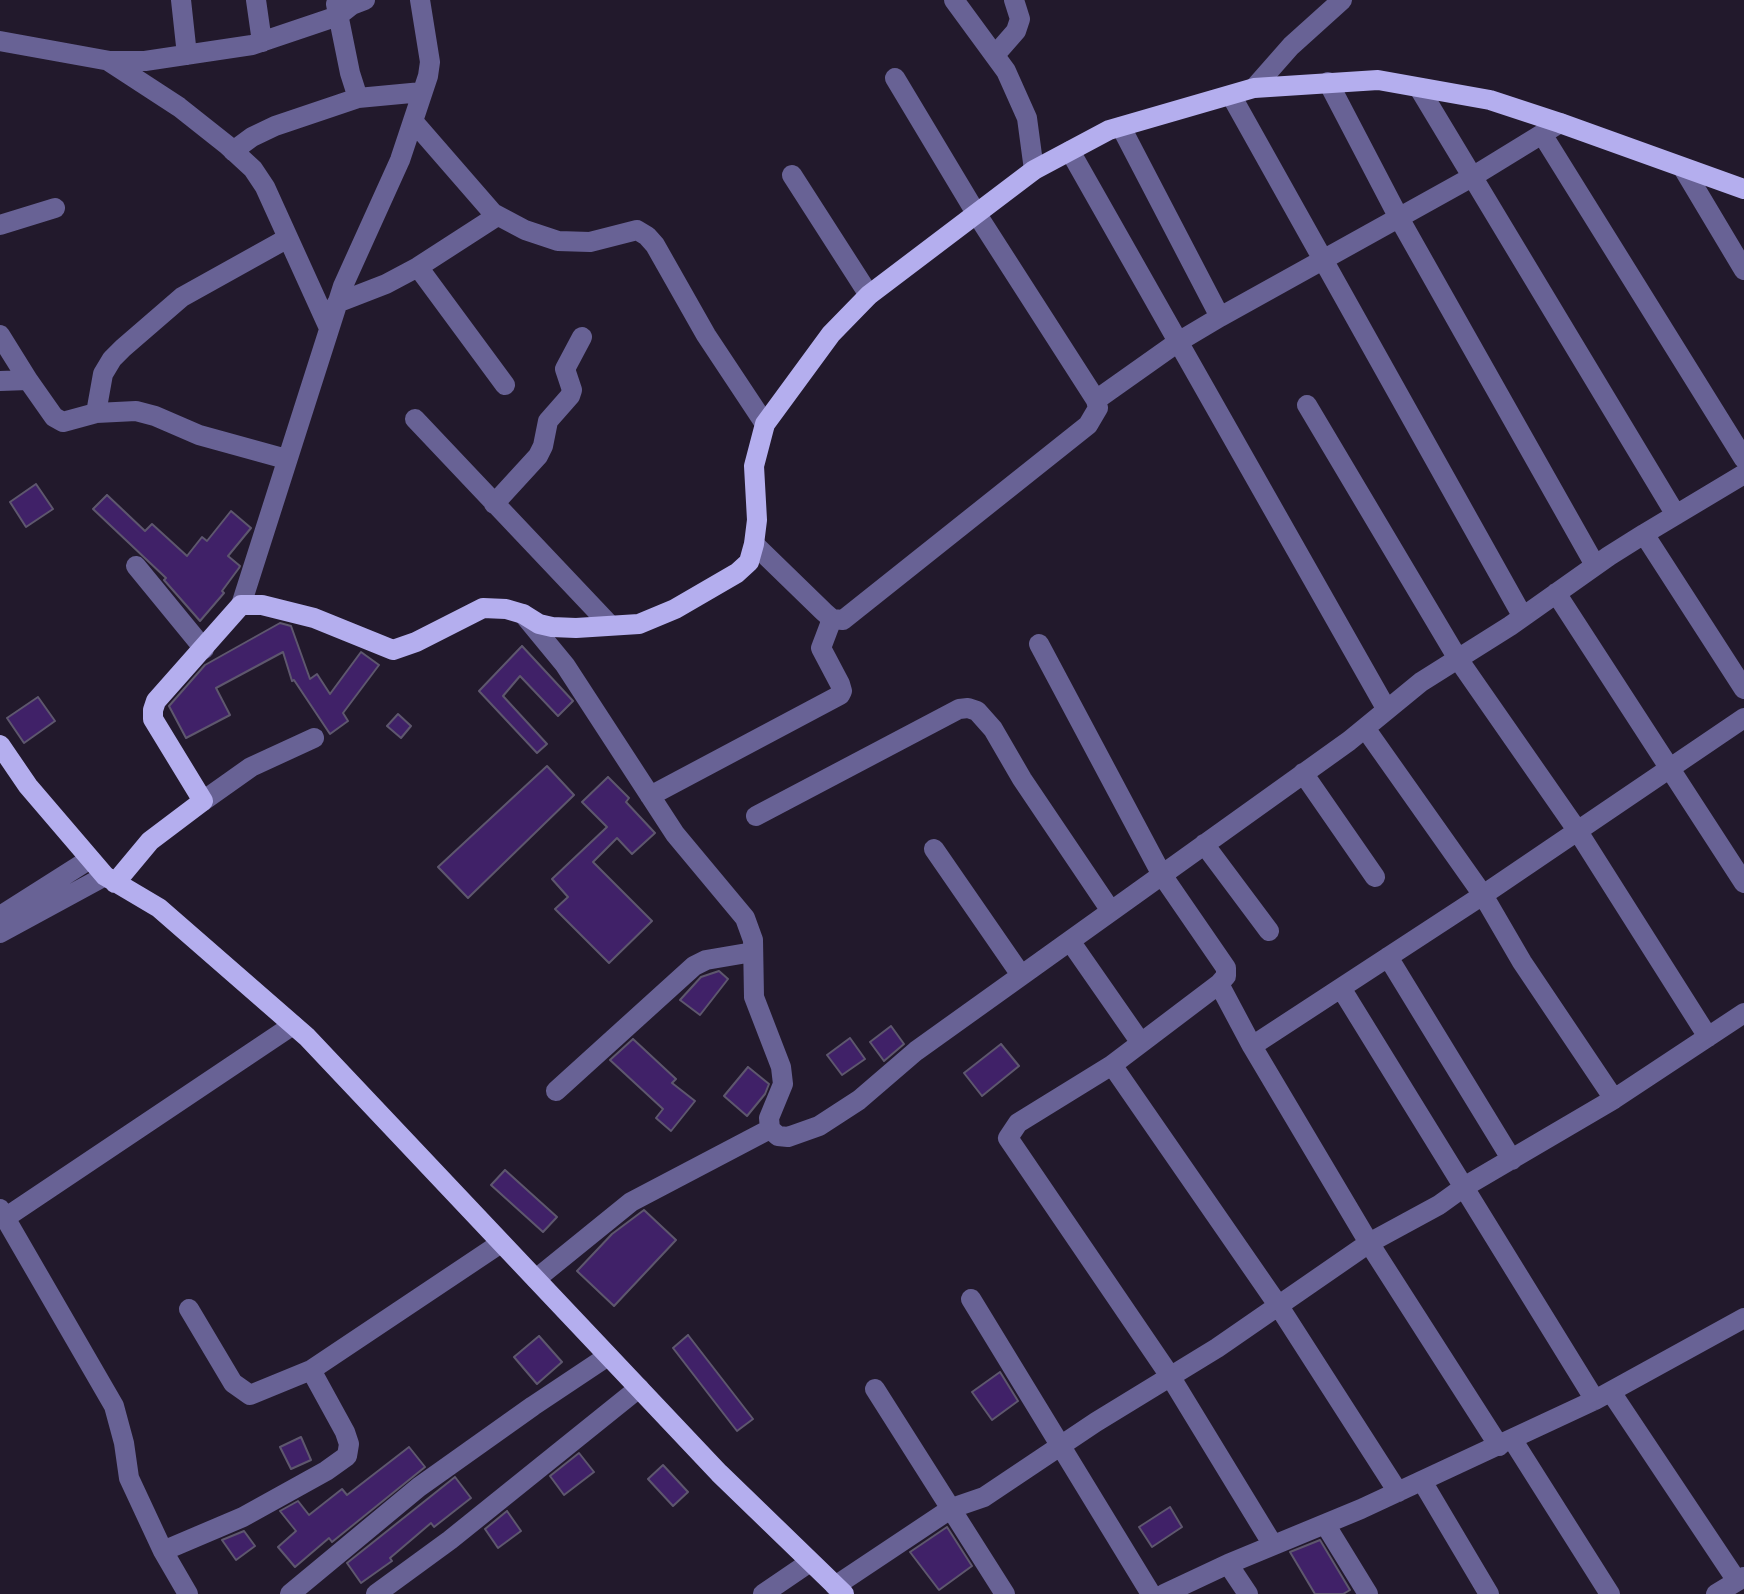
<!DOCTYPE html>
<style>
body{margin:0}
canvas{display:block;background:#22192c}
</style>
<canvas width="1744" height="1594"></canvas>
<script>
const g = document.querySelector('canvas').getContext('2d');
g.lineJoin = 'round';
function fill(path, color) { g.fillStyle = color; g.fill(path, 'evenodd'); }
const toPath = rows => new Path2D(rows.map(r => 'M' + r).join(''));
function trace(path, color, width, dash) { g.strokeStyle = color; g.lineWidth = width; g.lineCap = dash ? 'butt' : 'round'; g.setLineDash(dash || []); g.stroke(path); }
const building = toPath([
 [36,484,53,509,26,527,10,502,36,484],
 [107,495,145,531,152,524,187,556,202,537,207,541,231,511,251,528,228,556,240,566,239,568,222,591,224,593,200,621,164,580,166,578,93,509,107,495],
 [280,623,291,626,310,679,317,674,330,694,361,652,379,665,343,713,348,721,330,734,294,680,292,681,283,652,216,688,230,715,186,738,169,706,205,665,280,623],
 [522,646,573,701,558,716,520,676,503,696,547,744,537,753,479,691,522,646],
 [38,697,55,721,24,743,7,718,38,697],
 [398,714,411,726,401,738,387,726,398,714],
 [547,766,574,795,468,898,438,867,547,766],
 [608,777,629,798,626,802,655,833,632,854,617,838,593,862,652,921,609,963,555,909,568,897,552,879,607,827,582,802,608,777],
 [719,971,728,979,700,1015,680,1000,701,977,719,971],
 [891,1026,904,1044,884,1061,870,1042,891,1026],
 [850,1038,865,1059,842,1075,827,1055,850,1038],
 [633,1039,676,1079,672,1083,695,1101,671,1131,656,1118,663,1109,610,1060,633,1039],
 [1001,1044,1019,1066,982,1096,964,1073,1001,1044],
 [748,1067,769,1084,765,1094,747,1116,724,1096,748,1067],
 [505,1170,557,1217,543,1232,491,1185,505,1170],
 [644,1210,676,1240,614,1306,577,1271,612,1234,644,1210],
 [688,1335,753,1419,737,1431,673,1348,688,1335],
 [539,1336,562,1362,537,1384,514,1357,539,1336],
 [1000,1372,1018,1401,992,1420,972,1392,1000,1372],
 [301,1437,311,1460,291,1469,280,1447,301,1437],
 [409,1447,425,1467,332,1542,329,1538,295,1567,278,1547,296,1531,280,1511,298,1501,309,1515,342,1489,347,1495,409,1447],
 [579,1453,594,1472,564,1495,550,1476,579,1453],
 [663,1465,688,1492,673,1506,648,1479,663,1465],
 [455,1477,471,1498,434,1527,431,1523,390,1558,392,1561,361,1583,347,1563,455,1477],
 [1170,1507,1182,1527,1152,1547,1139,1527,1170,1507],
 [507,1511,521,1531,498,1548,485,1529,507,1511],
 [947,1527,972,1566,939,1590,910,1552,947,1527],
 [244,1531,255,1546,236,1560,222,1540,244,1531],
 [1320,1540,1350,1590,1343,1594,1315,1594,1290,1552,1320,1540]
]);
fill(building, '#402168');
trace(building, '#5e576e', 2);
trace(toPath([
 [181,0,187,55],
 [256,0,262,42],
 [954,0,1006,71,1027,118,1034,170],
 [336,4,350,73,358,98,422,92],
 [0,41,110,61,145,61,252,45,338,16,352,5,365,0],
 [995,55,1016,31,1020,19,1014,0],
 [110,62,179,107,227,145,253,169,265,187,329,328],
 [1328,82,1399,218,1595,565],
 [1254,88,1291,46,1342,0],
 [1419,88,1676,515],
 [1232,97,1523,617],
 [413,121,493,213,525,230,558,241,590,242,637,230,647,236,655,245,706,335,765,424],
 [1121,127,1220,317],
 [1542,134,1744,459],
 [233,151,252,137,275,126,358,98],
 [1070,151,1387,710],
 [1683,168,1744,270],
 [792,175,869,295],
 [0,225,55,208],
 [418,267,505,385],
 [337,303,386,284,418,267,497,216],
 [0,335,28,380],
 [0,381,28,380,54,417,63,422,96,413,136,411,155,416,199,435,286,459],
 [1096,400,1178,342,1220,317,1472,177,1560,123],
 [1307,405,1458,659,1577,830,1708,1037],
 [96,413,103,374,112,359,123,348,182,297,288,238],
 [415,419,610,625],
 [494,504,538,456,543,446,548,421,570,396,572,390,565,369,582,337],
 [1644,534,1744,474],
 [754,544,824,612,832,619,843,620,1088,425,1098,408,1096,400,976,213,895,78],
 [136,566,204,649],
 [1556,593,1744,883],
 [241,605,343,286,400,160,428,76,430,62,420,0],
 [523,614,565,665,675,834,745,918,753,940,754,997,781,1067,783,1084,769,1118,770,1129],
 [1039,644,1162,875,1226,968,1226,976,1219,984,1112,1065,1018,1123,1008,1138,1170,1376,1273,1545],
 [1303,773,1375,877],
 [650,796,840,695,842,691,840,684,821,648,832,619],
 [203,801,251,767,314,738],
 [756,816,959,709,968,708,977,711,993,729,1022,779,1111,911],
 [1204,844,1269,931],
 [934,849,1021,975],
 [0,916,90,859],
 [0,933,105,876],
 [1070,941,1141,1043],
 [1388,957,1512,1160],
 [1219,984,1252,1046,1369,1243,1499,1446],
 [1341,988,1595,1400],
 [1252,1046,1483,895,1365,728],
 [1112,1065,1278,1305,1398,1492],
 [556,1091,694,966,706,960,753,952],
 [1614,1099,1744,1013],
 [0,1209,114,1406,124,1443,129,1478,163,1551,188,1594],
 [5,1218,293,1025],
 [536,1279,631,1202,770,1129,778,1136,788,1137,819,1126,859,1100,916,1051,1349,741,1421,682,1510,626,1609,556,1644,534,1744,689],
 [971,1299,1151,1594],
 [189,1309,233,1383,250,1395,311,1370,501,1243],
 [875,1389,1005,1594],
 [1611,1392,1737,1581],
 [1512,1439,1610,1594],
 [1422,1481,1489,1594],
 [1325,1524,1368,1594],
 [163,1551,243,1517,326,1471,347,1456,349,1444,345,1432,311,1370],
 [1228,1564,1248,1594],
 [835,1586,952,1508,984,1497,1096,1422,1217,1348,1369,1243,1439,1205,1464,1187,1614,1099,1522,962,1483,895,1744,718],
 [290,1594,419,1487,533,1406,608,1356],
 [376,1594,450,1540,639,1388],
 [763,1594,810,1562],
 [1164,1594,1228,1564,1361,1509,1595,1400,1744,1318],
 [1716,1594,1744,1577]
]), '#686295', 20);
trace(toPath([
 [0,745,28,786,105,876,159,908,307,1037,719,1473,844,1594],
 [115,883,150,841,203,801,153,719,153,710,156,701,241,605,262,605,314,618,393,650,416,642,483,608,506,609,523,614,539,624,552,627,576,628,639,624,675,609,737,573,749,562,754,544,757,520,754,466,765,424,831,334,869,295,1034,170,1109,130,1254,88,1378,80,1490,100,1560,123,1744,189]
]), '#b4aeee', 20);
</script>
